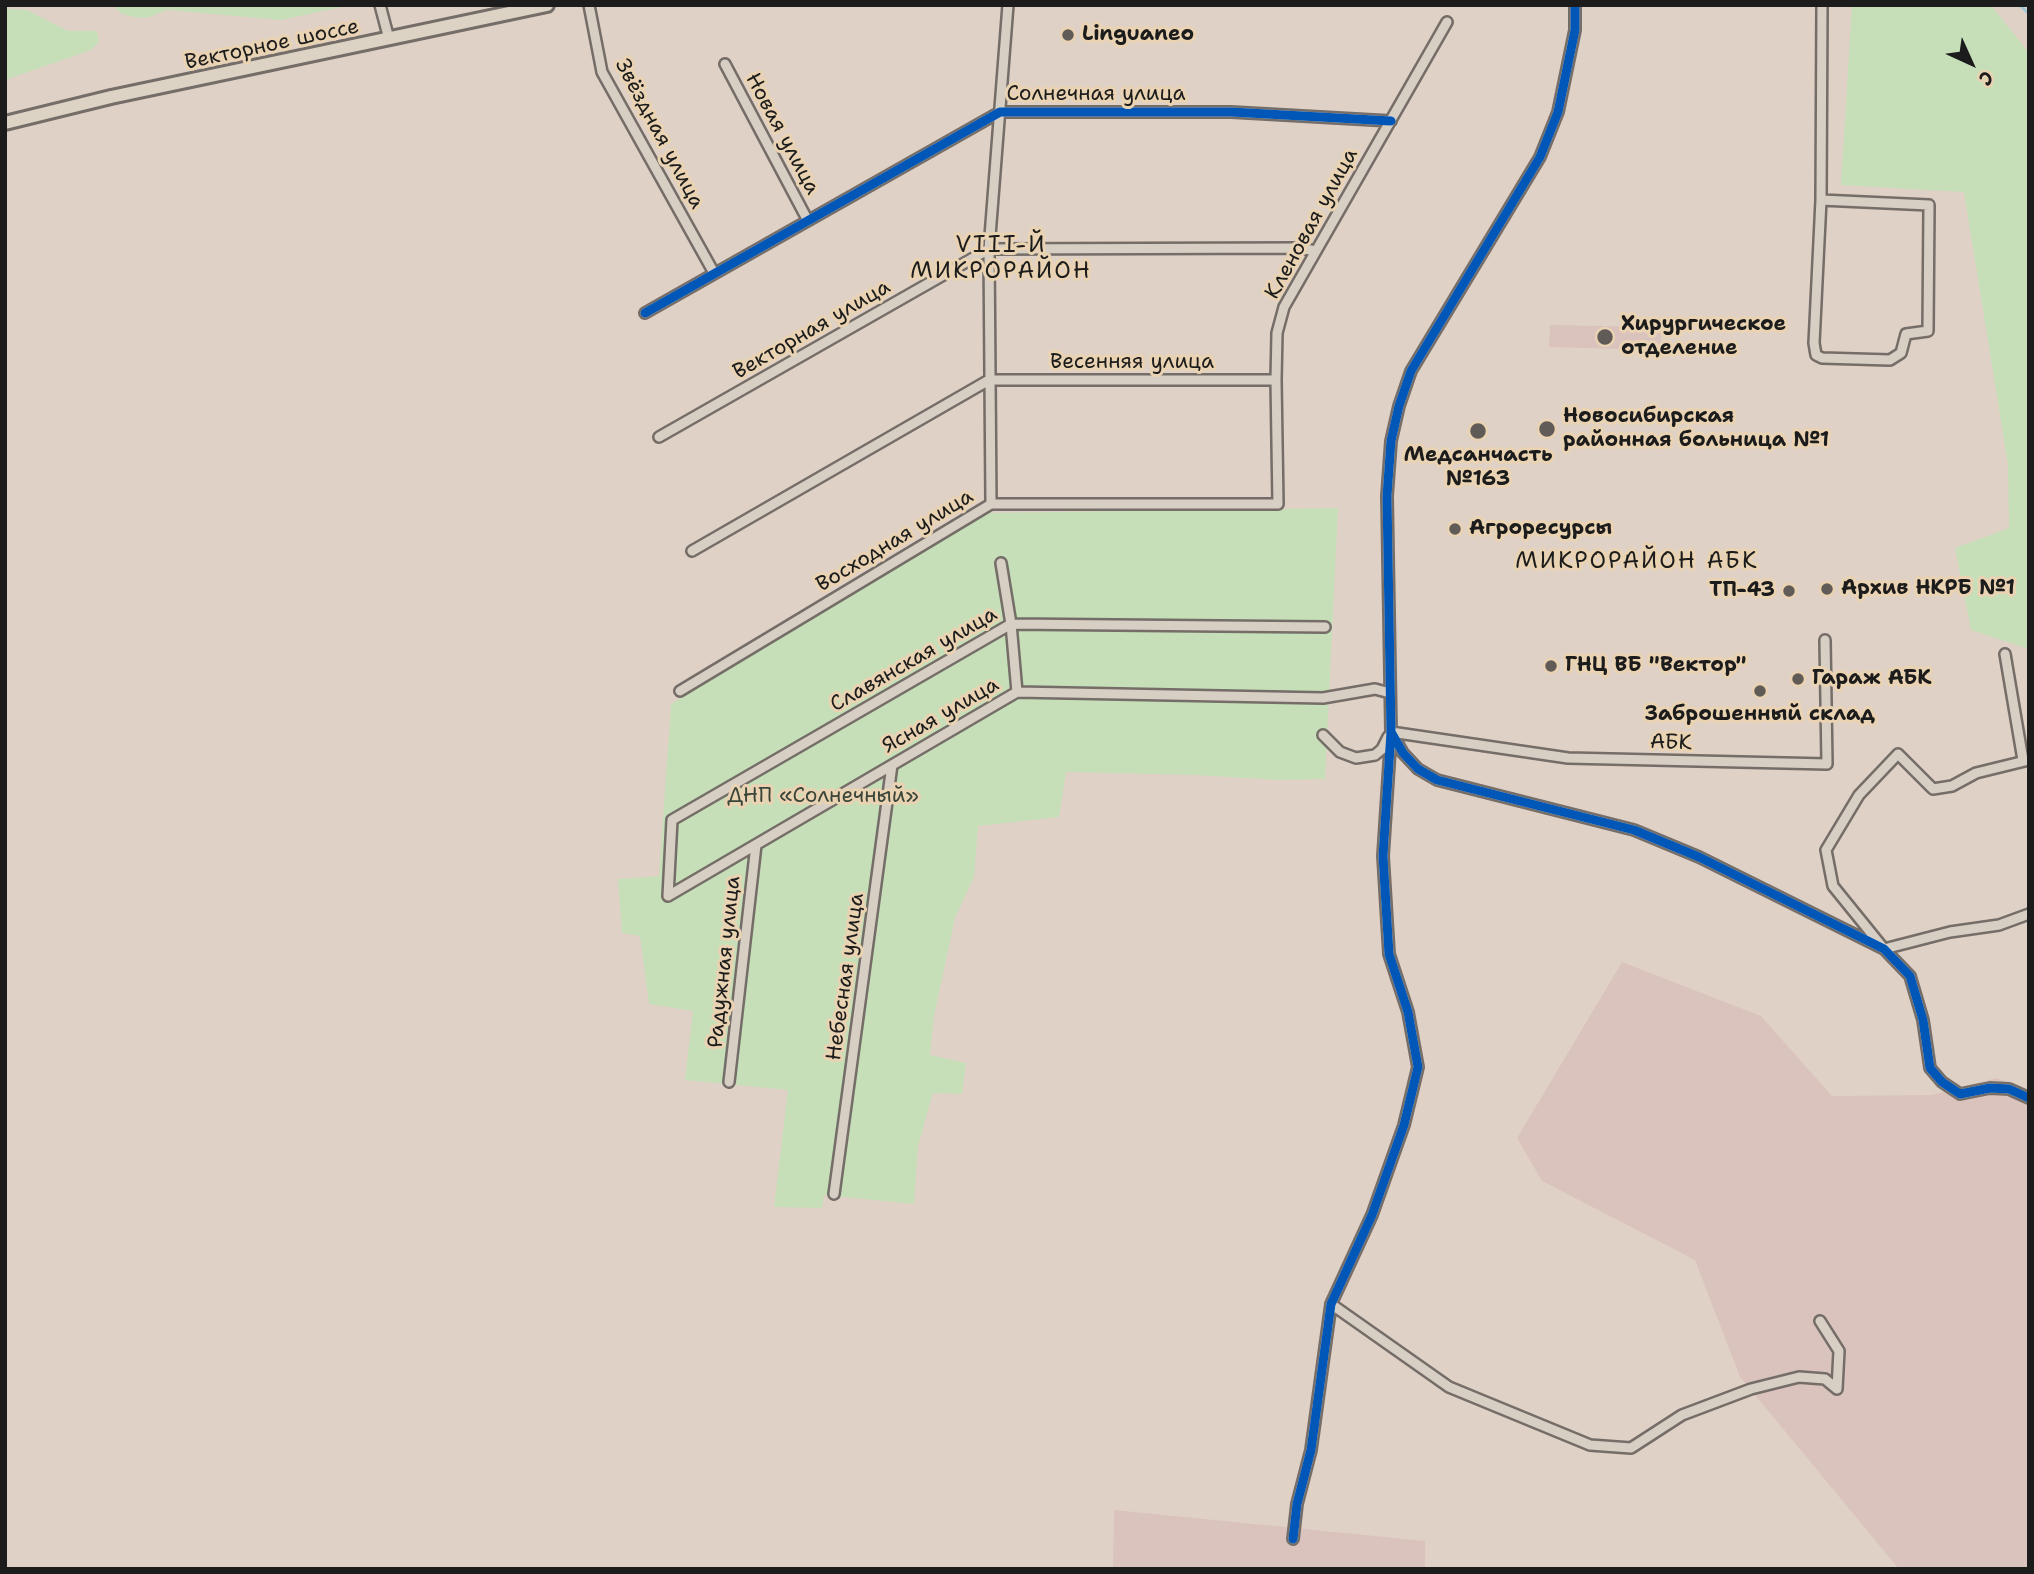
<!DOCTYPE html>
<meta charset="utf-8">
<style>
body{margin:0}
#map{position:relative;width:2034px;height:1574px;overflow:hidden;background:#e0d1c6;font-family:"Shantell Sans",sans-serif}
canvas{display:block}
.frame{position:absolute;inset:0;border:7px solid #1c1c1c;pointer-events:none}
.north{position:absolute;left:1936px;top:28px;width:70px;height:70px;-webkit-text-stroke:5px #e9d3b2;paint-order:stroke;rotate:135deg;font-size:19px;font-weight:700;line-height:28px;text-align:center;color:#1c1c1c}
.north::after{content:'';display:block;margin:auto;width:24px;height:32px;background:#1c1c1c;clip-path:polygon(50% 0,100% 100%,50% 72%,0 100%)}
</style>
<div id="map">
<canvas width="2034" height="1574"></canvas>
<div class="frame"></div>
<div class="north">С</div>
</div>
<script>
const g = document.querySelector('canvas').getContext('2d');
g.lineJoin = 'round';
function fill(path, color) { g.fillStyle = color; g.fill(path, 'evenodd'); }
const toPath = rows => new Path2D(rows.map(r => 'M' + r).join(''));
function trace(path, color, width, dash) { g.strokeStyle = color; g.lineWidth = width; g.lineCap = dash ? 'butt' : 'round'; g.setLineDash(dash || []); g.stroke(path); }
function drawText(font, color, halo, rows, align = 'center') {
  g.font = font + ' "Shantell Sans",sans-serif'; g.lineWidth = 6; g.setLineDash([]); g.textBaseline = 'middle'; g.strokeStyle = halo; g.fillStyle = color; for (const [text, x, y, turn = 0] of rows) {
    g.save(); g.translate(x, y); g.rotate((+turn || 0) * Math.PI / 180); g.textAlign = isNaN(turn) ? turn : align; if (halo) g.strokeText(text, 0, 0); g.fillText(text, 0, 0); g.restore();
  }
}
fill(toPath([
 [1550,325,1661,327,1661,350,1549,347],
 [1709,342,1709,353,1681,354,1681,343],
 [1622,962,1761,1016,1832,1096,1932,1095,1996,1078,2029,1091,2029,1569,1899,1569,1740,1377,1695,1260,1542,1181,1517,1138],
 [1114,1510,1425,1541,1425,1569,1113,1569]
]), '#dbc3bd');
fill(toPath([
 [112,5,351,5,281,20,167,10,147,18,134,17,122,14],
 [1852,5,1991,5,2029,53,2029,649,1971,630,1955,548,2009,528,2008,465,1964,192,1841,185],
 [5,9,27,10,68,31,97,31,99,42,91,50,5,80],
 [1338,508,1325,779,1278,780,1196,775,1066,772,1059,817,978,826,974,877,955,918,934,1016,930,1055,966,1063,962,1094,933,1093,918,1146,914,1204,824,1195,822,1208,774,1207,788,1090,685,1080,693,1011,649,1004,640,936,622,933,618,879,659,876,671,704,988,513]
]), '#c6dfb9');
trace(toPath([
 [2020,5,2029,14]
]), '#9ec6da', 2.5);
const minor = toPath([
 [380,5,389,39],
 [589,5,602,72,714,273],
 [1575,5,1575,30,1558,112,1540,157,1411,371,1399,406,1391,441,1387,496,1391,732,1403,753,1418,769,1437,780,1634,830,1699,857,1884,949,1910,976,1923,1020,1930,1068,1942,1082,1960,1094,1990,1088,2009,1089,2029,1098],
 [725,64,807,219],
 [1821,200,1929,205,1928,331,1906,334,1901,353,1890,360,1822,358,1816,355,1814,343,1821,200,1822,5],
 [645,313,1000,112,1231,112,1391,121],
 [659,437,989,249,1299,248,1316,251],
 [991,504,989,249,1008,5],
 [692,551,989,380,1276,380],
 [1001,563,1011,624,1017,692],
 [2005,654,2023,760],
 [680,691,991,504,1278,504,1276,380,1277,333,1284,307,1447,22],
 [1391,732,1568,758,1827,764,1825,640],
 [1323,735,1340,752,1356,758,1375,755,1382,749,1388,737],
 [2029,760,1976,773,1952,786,1933,789,1898,754,1859,795,1826,850,1833,886,1884,949,1950,932,1999,925,2029,914],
 [668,896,672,820,1011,624,1325,627],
 [668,896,1017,692,1323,698,1375,689,1390,693],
 [729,1082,756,845],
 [834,1194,892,765],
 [1331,1304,1449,1387,1590,1445,1631,1448,1682,1415,1751,1389,1799,1377,1825,1379,1837,1389,1839,1351,1820,1321],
 [1293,1539,1297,1504,1311,1450,1331,1304,1372,1215,1404,1125,1418,1067,1408,1012,1389,954,1383,856,1391,734]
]);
const major = toPath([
 [5,123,111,97,547,5]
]);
trace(minor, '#746d68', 14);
trace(major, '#746d68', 18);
trace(minor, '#d8cfc4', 9);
trace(major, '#ddd3c5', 12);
trace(toPath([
 [1575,5,1575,30,1558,112,1540,157,1411,371,1399,406,1391,441,1387,496,1391,732,1403,753,1418,769,1437,780,1634,830,1699,857,1884,949,1910,976,1923,1020,1930,1068,1942,1082,1960,1094,1990,1088,2009,1089,2029,1098],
 [645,313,1000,112,1231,112,1391,121],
 [1293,1539,1297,1504,1311,1450,1331,1304,1372,1215,1404,1125,1418,1067,1408,1012,1389,954,1383,856,1391,732]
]), '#0057b8', 9);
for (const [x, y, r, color] of [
 [1068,35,7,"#615b58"],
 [1605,337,9,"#615b58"],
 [1547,429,9,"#615b58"],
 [1478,431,9,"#615b58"],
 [1455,529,7,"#615b58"],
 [1827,589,7,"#615b58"],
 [1789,591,7,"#615b58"],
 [1551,666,7,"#615b58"],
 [1798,679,7,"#615b58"],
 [1760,691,7,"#615b58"]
]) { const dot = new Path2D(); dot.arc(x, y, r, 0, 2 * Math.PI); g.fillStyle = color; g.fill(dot); trace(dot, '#e9d3b2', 2.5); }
drawText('bold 21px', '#1c1c1c', '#e9d3b2', [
 ["Linguaneo",1082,35],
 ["Хирургическое",1621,325],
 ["отделение",1621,349],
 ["Новосибирская",1563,417],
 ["районная больница №1",1563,441],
 ["Медсанчасть",1478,456,"center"],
 ["№163",1478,480,"center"],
 ["Агроресурсы",1469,529],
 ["Архив НКРБ №1",1841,589],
 ["ТП-43",1775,591,"right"],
 ["ГНЦ ВБ \"Вектор\"",1565,666],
 ["Гараж АБК",1812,679],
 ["Заброшенный склад",1760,715,"center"]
], 'left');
drawText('21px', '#1c1c1c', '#e9d3b2', [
 ["Векторное шоссе",272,45,-12],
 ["Солнечная улица",1096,95],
 ["Звёздная улица",659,134,62],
 ["Новая улица",782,134,62],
 ["Кленовая улица",1312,224,-61],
 ["Векторная улица",812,330,-30],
 ["Весенняя улица",1132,363],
 ["Восходная улица",895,541,-31],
 ["Славянская улица",914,660,-30],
 ["Ясная улица",941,716,-30],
 ["АБК",1671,743,2],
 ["Радужная улица",725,962,-84],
 ["Небесная улица",846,977,-82]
]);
drawText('21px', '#3a4539', '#e9d3b2', [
 ["ДНП «Солнечный»",823,797]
]);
g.letterSpacing = '2px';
drawText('23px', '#1c1c1c', '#e9d3b2', [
 ["VIII-Й",1001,246],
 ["МИКРОРАЙОН",1001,272],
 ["МИКРОРАЙОН АБК",1637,562]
]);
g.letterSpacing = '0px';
</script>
